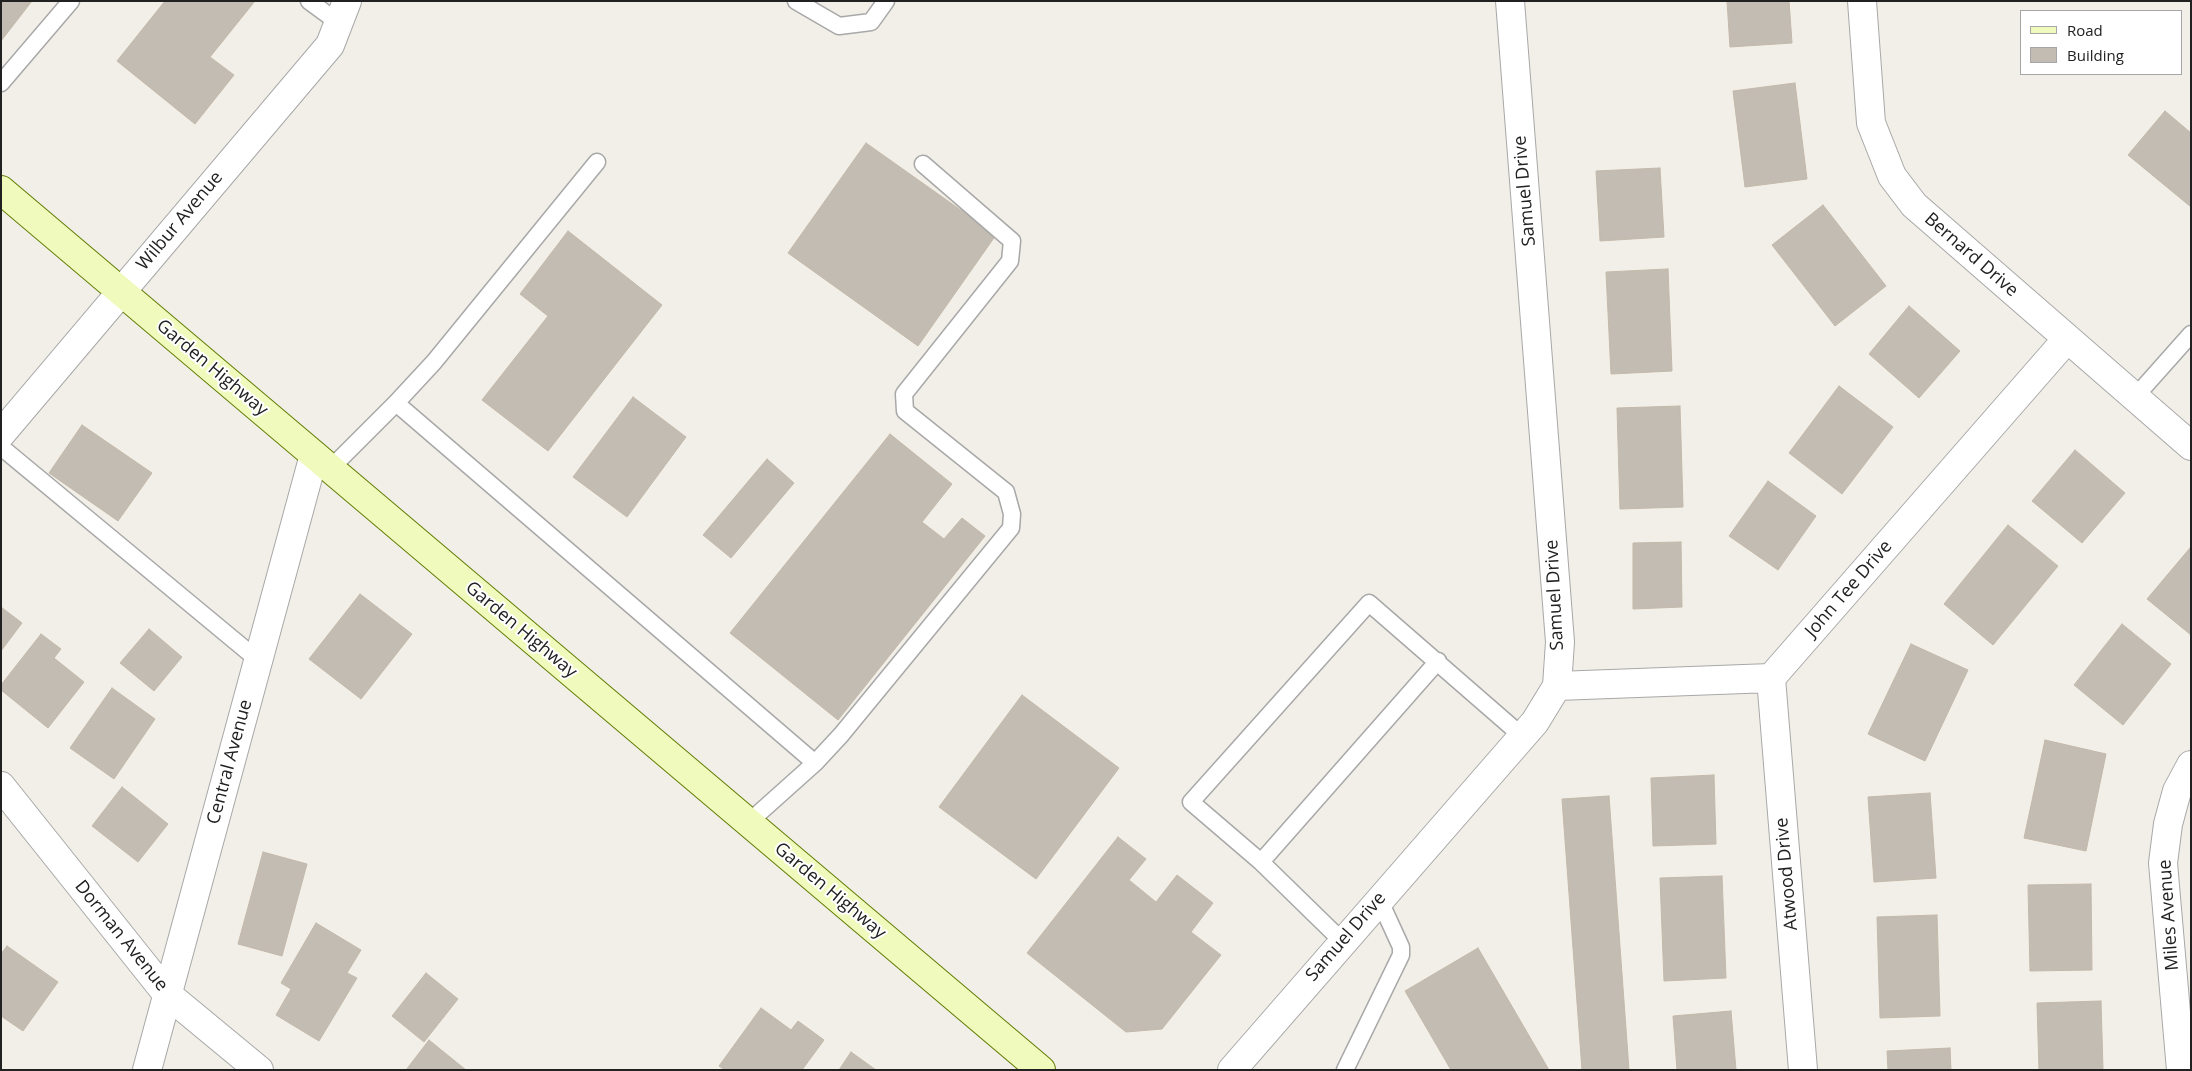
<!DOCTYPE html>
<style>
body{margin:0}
#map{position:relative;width:2192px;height:1071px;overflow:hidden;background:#f1efe7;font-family:"Open Sans",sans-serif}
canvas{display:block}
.frame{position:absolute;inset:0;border:2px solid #212121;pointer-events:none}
.legend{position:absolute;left:2020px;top:10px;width:162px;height:65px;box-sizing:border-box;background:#fff;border:1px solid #a6a6a6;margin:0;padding:6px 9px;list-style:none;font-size:15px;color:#212121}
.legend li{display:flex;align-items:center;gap:10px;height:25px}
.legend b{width:25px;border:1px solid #a6a6a6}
</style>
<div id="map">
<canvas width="2192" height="1071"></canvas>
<div class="frame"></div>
<ul class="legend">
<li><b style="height:6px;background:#f0fabc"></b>Road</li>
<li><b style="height:14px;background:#c2bcb3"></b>Building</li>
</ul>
</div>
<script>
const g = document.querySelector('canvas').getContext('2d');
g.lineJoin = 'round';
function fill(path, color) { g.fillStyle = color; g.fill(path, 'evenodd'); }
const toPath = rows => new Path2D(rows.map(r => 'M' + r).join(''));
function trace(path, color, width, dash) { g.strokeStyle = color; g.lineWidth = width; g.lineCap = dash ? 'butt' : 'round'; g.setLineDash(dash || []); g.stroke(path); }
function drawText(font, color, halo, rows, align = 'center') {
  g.font = font + ' "Open Sans",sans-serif'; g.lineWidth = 4; g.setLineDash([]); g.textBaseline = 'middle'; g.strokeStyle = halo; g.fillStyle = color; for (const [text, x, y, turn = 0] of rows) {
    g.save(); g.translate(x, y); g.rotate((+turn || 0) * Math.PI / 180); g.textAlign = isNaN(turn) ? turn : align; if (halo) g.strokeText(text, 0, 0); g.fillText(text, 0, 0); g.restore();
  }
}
const building = toPath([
 [1,1,32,1,1,41,1,1],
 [165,1,255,1,210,57,234,75,195,124,117,61,165,1],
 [1727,1,1789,1,1792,43,1730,47,1727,1],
 [1795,83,1807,179,1745,187,1733,91,1795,83],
 [2165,111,2191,133,2191,207,2128,155,2165,111],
 [866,143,996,235,918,346,788,253,866,143],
 [1660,168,1664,237,1600,241,1596,171,1660,168],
 [1823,205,1886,286,1835,326,1772,245,1823,205],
 [568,231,662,305,548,451,482,400,548,316,520,294,568,231],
 [1668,269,1672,371,1611,374,1606,272,1668,269],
 [1909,306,1960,351,1919,398,1869,354,1909,306],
 [1839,386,1893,427,1842,494,1789,453,1839,386],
 [633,397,686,437,627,517,573,477,633,397],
 [1680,406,1683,507,1620,509,1617,408,1680,406],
 [82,425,152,473,118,521,49,473,82,425],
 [890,434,952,484,922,522,944,539,962,518,985,536,838,720,730,633,890,434],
 [2075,450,2125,493,2082,543,2032,501,2075,450],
 [767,459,794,483,731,558,703,535,767,459],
 [1768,481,1816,516,1778,570,1729,536,1768,481],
 [2008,525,2058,566,1993,645,1944,604,2008,525],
 [1681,542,1682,607,1633,609,1633,543,1681,542],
 [2190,548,2191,549,2191,635,2147,599,2190,548],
 [360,594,412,634,361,699,309,659,360,594],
 [1,607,22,623,1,651,1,607],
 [2122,624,2171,664,2123,725,2074,685,2122,624],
 [149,629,182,657,154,691,120,663,149,629],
 [41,634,61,649,54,658,84,682,48,728,1,690,1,685,41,634],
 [1911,644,1968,670,1925,761,1868,734,1911,644],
 [112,688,155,719,114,779,70,748,112,688],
 [1022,695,1119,768,1036,879,939,807,1022,695],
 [2045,740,2106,754,2086,851,2024,838,2045,740],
 [1714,775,1716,844,1653,846,1651,778,1714,775],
 [122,787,168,824,138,862,92,826,122,787],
 [1930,793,1936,878,1874,882,1868,797,1930,793],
 [1609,796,1629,1070,1582,1070,1562,799,1609,796],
 [1118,837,1146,859,1129,880,1156,902,1177,875,1213,903,1191,932,1221,955,1162,1029,1126,1032,1027,953,1118,837],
 [263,852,307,864,282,956,238,944,263,852],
 [1722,876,1726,978,1664,981,1660,878,1722,876],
 [2091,884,2092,970,2030,971,2028,885,2091,884],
 [1937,915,1940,1016,1880,1018,1877,917,1937,915],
 [316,923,361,950,347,973,357,978,319,1041,276,1015,291,989,281,983,316,923],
 [7,946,58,982,23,1031,1,1016,1,954,7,946],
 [1478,948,1549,1070,1451,1070,1405,991,1478,948],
 [426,973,458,999,424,1042,392,1016,426,973],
 [2101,1001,2103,1070,2039,1070,2037,1003,2101,1001],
 [761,1008,791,1030,798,1021,824,1040,802,1070,725,1070,719,1066,761,1008],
 [1731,1011,1736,1070,1677,1070,1673,1016,1731,1011],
 [429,1040,466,1070,406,1070,429,1040],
 [1950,1048,1951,1070,1888,1070,1887,1051,1950,1048],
 [851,1052,876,1070,839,1070,851,1052]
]);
fill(building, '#c2bcb3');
trace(building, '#c3b8a9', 1);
const lane = toPath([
 [309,1,339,23],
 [796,1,839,26,871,22,886,1],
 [1,83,71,1],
 [2135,397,2191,334],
 [396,403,434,362,597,162],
 [1,447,258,660],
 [330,469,396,403,815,763],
 [749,822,815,763,841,735,1011,528,1012,514,1006,492,905,411,904,394,1010,261,1012,241,923,164],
 [1261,862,1438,661],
 [1342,941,1261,862,1191,802,1369,603,1522,736],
 [1345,1070,1401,955,1401,947,1379,899]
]);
const street = toPath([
 [1862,1,1871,123,1892,176,1914,205,2191,446],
 [1,434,330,45,347,1],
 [1771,678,1803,1070],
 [1557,686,1771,678,2067,339],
 [1,786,167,994,259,1070],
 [147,1070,314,455],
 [1232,1070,1535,722,1557,686,1560,642,1510,1],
 [2181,1070,2163,863,2168,824,2177,791,2191,765]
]);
const secondary = toPath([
 [1,190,1041,1070]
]);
trace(lane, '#a8a8a8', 19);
trace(street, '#a8a8a8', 30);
trace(secondary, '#617c04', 30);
trace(lane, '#fff', 16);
trace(street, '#fff', 28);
trace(secondary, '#f0fabc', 28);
drawText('18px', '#212121', '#fff', [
 ["Samuel Drive",1525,191,-95],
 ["Wilbur Avenue",180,221,-50],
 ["Bernard Drive",1971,255,41],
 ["Garden Highway",212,368,40],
 ["John Tee Drive",1849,589,-49],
 ["Samuel Drive",1555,595,-93],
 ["Garden Highway",521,630,40],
 ["Central Avenue",230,762,-75],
 ["Atwood Drive",1787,874,-95],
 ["Garden Highway",830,891,40],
 ["Miles Avenue",2169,915,-94],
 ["Dorman Avenue",121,936,51],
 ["Samuel Drive",1346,937,-49]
]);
</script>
